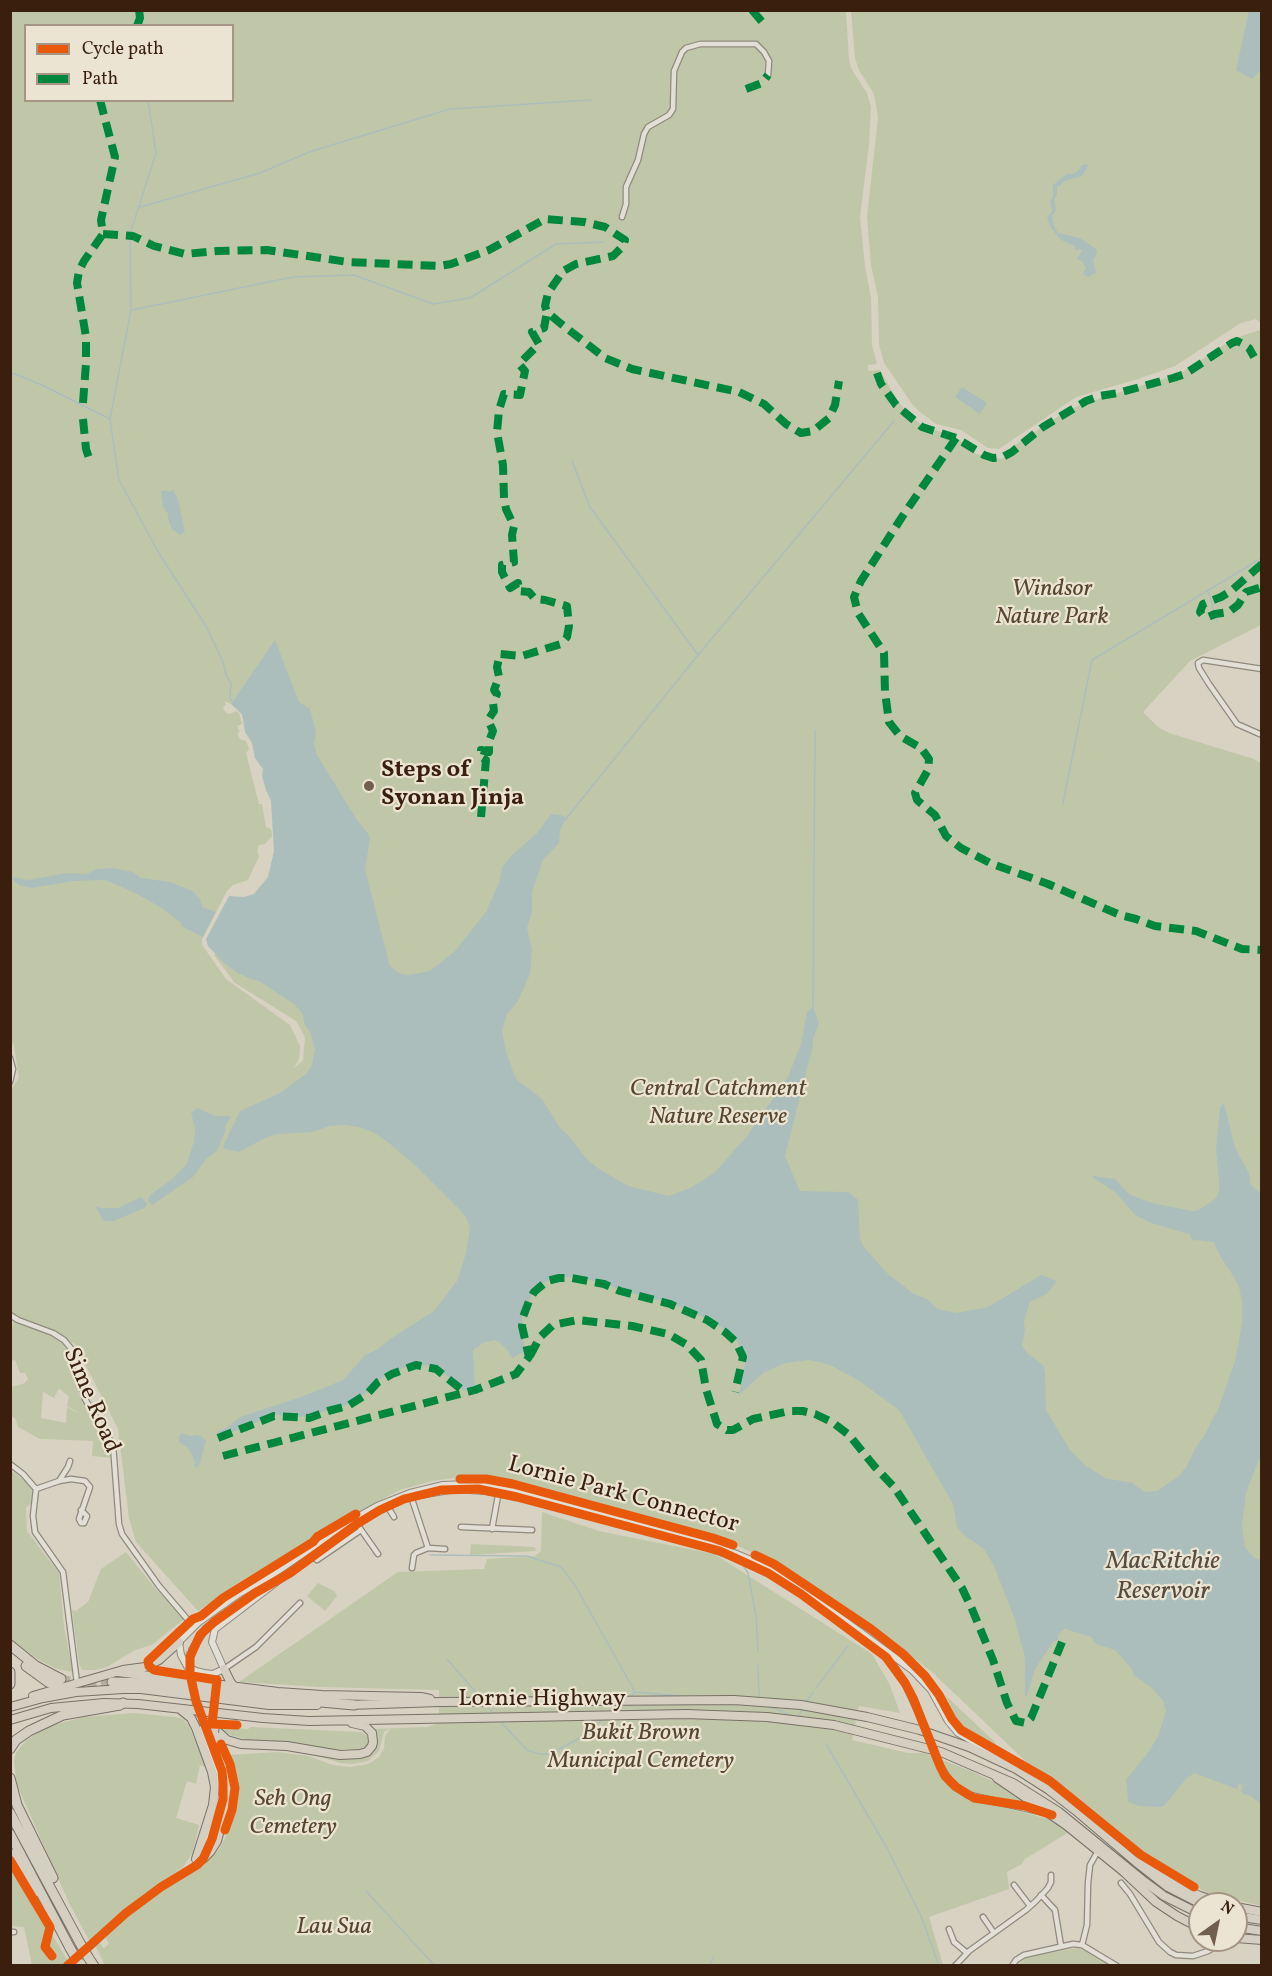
<!DOCTYPE html>
<style>
body{margin:0}
#map{position:relative;width:1272px;height:1976px;overflow:hidden;background:#d8d2c2;font-family:Vollkorn,serif}
canvas{display:block}
.frame{position:absolute;inset:0;border:12px solid #3a1f0e;pointer-events:none}
.legend{position:absolute;left:24px;top:24px;width:210px;height:78px;box-sizing:border-box;background:#ece4d2;border:2px solid #a59584;margin:0;padding:8px 10px;list-style:none;font-size:18px;color:#3a1f0e}
.legend li{display:flex;align-items:center;gap:12px;height:30px}
.legend b{width:30px;border:2px solid #a59584}
.north{position:absolute;left:1188px;top:1892px;width:60px;height:60px;box-sizing:border-box;background:#ece4d2;border:2px solid #a59584;border-radius:50%;rotate:33deg;font-size:16px;font-weight:700;line-height:24px;text-align:center;color:#3a1f0e}
.north::after{content:'';display:block;margin:auto;width:21px;height:27px;background:#715e4d;clip-path:polygon(50% 0,100% 100%,50% 72%,0 100%)}
</style>
<div id="map">
<canvas width="1272" height="1976"></canvas>
<div class="frame"></div>
<ul class="legend">
<li><b style="height:8px;background:#e8590c"></b>Cycle path</li>
<li><b style="height:8px;background:#00873e"></b>Path</li>
</ul>
<div class="north">N</div>
</div>
<script>
const g = document.querySelector('canvas').getContext('2d');
g.lineJoin = 'round';
function fill(path, color) { g.fillStyle = color; g.fill(path, 'evenodd'); }
const toPath = rows => new Path2D(rows.map(r => 'M' + r).join(''));
function trace(path, color, width, dash) { g.strokeStyle = color; g.lineWidth = width; g.lineCap = dash ? 'butt' : 'round'; g.setLineDash(dash || []); g.stroke(path); }
function drawText(font, color, halo, rows, align = 'center') {
  g.font = font + ' Vollkorn,serif'; g.lineWidth = 4.5; g.setLineDash([]); g.textBaseline = 'middle'; g.strokeStyle = halo; g.fillStyle = color; for (const [text, x, y, turn = 0] of rows) {
    g.save(); g.translate(x, y); g.rotate((+turn || 0) * Math.PI / 180); g.textAlign = isNaN(turn) ? turn : align; if (halo) g.strokeText(text, 0, 0); g.fillText(text, 0, 0); g.restore();
  }
}
fill(toPath([
 [11,11,846,11,849,60,852,70,867,93,871,107,869,145,860,217,865,266,871,298,872,345,877,364,868,365,868,371,880,370,896,398,907,413,923,426,956,437,976,454,1002,459,1015,445,1063,413,1082,404,1179,374,1224,345,1241,336,1260,330,1261,331,1261,625,1190,661,1143,712,1158,727,1169,733,1254,759,1261,763,1261,1906,1205,1892,1170,1871,1160,1870,1132,1851,1043,1778,932,1672,872,1626,858,1619,779,1565,727,1541,492,1479,460,1477,432,1481,400,1490,365,1508,244,1579,198,1611,136,1542,129,1518,118,1429,75,1344,11,1314,10,1091,19,1078,14,1046,10,1040],
 [26,26,232,26,232,100,26,100],
 [235,698,276,795,275,871,259,899,214,955,235,983,296,1021,305,1037,303,1060,294,1068,299,1059,300,1046,290,1025,226,979,202,945,202,939,227,891,233,885,248,880,258,859,259,856,257,852,259,845,265,844,272,836,271,829,266,827,262,804,259,804,246,753,249,750,248,746,246,741,240,739,237,733,240,732,237,726,242,724,239,713,236,711,230,714,226,713,223,708,226,704,224,701,231,704],
 [851,11,1261,11,1261,323,1256,319,1241,323,1175,366,1138,379,1076,397,999,449,988,448,961,430,936,424,920,412,912,404,884,363,879,345,878,297,871,265,867,217,878,117,874,94,859,70,855,59],
 [13,1321,52,1336,63,1342,72,1353,83,1399,111,1446,113,1458,92,1456,93,1441,40,1439,18,1427,15,1418,11,1417,12,1387,25,1383,28,1379,25,1373,20,1373,15,1360,11,1361,11,1338],
 [59,1388,69,1397,67,1406,81,1414,67,1407,66,1423,41,1418,43,1392,54,1398],
 [10,1470,24,1480,34,1492,32,1502,26,1508,27,1531,59,1573,64,1627,73,1672,57,1669,41,1661,11,1641],
 [542,1512,599,1531,714,1554,872,1654,890,1685,900,1713,859,1706,852,1740,908,1753,924,1753,971,1771,1011,1790,1027,1803,971,1792,953,1780,947,1773,938,1767,949,1785,968,1798,1052,1820,1069,1832,1025,1859,1022,1864,1007,1872,1009,1889,929,1917,943,1965,105,1966,95,1945,99,1942,104,1948,109,1944,105,1937,135,1909,168,1886,205,1864,219,1849,226,1836,235,1800,235,1782,228,1755,278,1752,308,1756,333,1765,350,1767,368,1764,379,1757,384,1748,385,1736,391,1728,384,1732,379,1751,368,1761,353,1764,340,1763,308,1753,368,1754,372,1729,427,1727,439,1723,439,1690,320,1687,239,1682,398,1572,484,1569,487,1559,535,1556,541,1551],
 [471,1544,535,1547,536,1551,470,1555],
 [126,1552,155,1588,184,1619,152,1645,135,1650,107,1667,95,1670,82,1670,79,1663,72,1610,76,1611,88,1602,101,1569],
 [318,1583,334,1591,337,1596,325,1611,307,1596],
 [946,1696,996,1743,994,1745,964,1727,957,1719],
 [134,1713,175,1717,183,1719,188,1724,206,1767,200,1765,196,1784,187,1781,176,1818,199,1825,193,1852,183,1867,143,1895,89,1940,69,1903,17,1785,14,1761,16,1753,22,1745,28,1739,49,1726,84,1717],
 [220,1727,248,1729,251,1727,361,1732,367,1736,369,1741,367,1745,361,1750,343,1749,342,1752,286,1742,249,1740,233,1736,221,1730,218,1728],
 [10,1865,68,1961,64,1965,32,1965,24,1927,11,1926],
 [1077,1948,1090,1952,1112,1965,1016,1966,1027,1957]
]), '#c0c7a8');
fill(toPath([
 [1249,10,1262,11,1261,69,1252,79,1236,70],
 [1087,164,1088,166,1082,176,1064,181,1061,185,1057,187,1057,194,1054,200,1056,210,1052,216,1054,226,1058,233,1080,238,1096,249,1097,253,1093,261,1096,273,1088,277,1083,274,1086,268,1082,261,1077,259,1082,250,1078,249,1076,251,1074,246,1061,240,1051,228,1047,218,1052,211,1050,201,1053,197,1053,185,1067,174,1073,174,1078,171,1082,165],
 [962,387,987,403,980,414,955,397],
 [164,490,169,492,173,490,178,499,185,532,180,535,172,529,168,519,168,514,163,507,161,492],
 [275,640,299,702,310,709,316,732,314,744,317,755,357,820,369,835,370,839,365,869,390,966,398,973,408,975,430,971,455,951,486,912,499,883,502,867,511,856,537,833,551,814,561,815,566,818,560,830,559,843,543,860,532,892,532,912,527,928,532,950,530,974,518,1001,507,1014,502,1031,506,1052,516,1079,542,1099,560,1128,569,1136,585,1157,596,1167,628,1186,669,1196,690,1188,705,1179,716,1171,747,1136,788,1077,801,1044,807,1012,813,1007,819,1023,813,1039,813,1046,785,1156,800,1191,848,1192,858,1200,860,1238,863,1246,888,1274,914,1294,927,1299,938,1309,956,1313,988,1307,1041,1275,1057,1281,1047,1294,1030,1302,1024,1321,1025,1331,1022,1345,1027,1353,1043,1365,1045,1371,1046,1410,1070,1450,1085,1465,1105,1478,1132,1483,1145,1492,1157,1491,1179,1476,1187,1466,1195,1449,1204,1436,1219,1407,1235,1361,1242,1323,1242,1302,1239,1287,1234,1277,1220,1256,1214,1242,1197,1240,1193,1241,1189,1234,1151,1223,1135,1215,1115,1192,1093,1178,1093,1176,1115,1179,1130,1195,1156,1204,1193,1211,1199,1210,1215,1199,1219,1191,1219,1181,1216,1150,1220,1107,1224,1103,1235,1147,1249,1174,1250,1184,1261,1194,1261,1454,1246,1493,1242,1526,1245,1547,1254,1558,1261,1560,1261,1804,1251,1796,1243,1794,1241,1791,1243,1785,1239,1784,1237,1789,1194,1773,1186,1779,1165,1805,1161,1807,1139,1806,1128,1802,1126,1780,1150,1750,1159,1734,1166,1711,1163,1701,1152,1688,1134,1675,1131,1668,1115,1650,1096,1644,1091,1637,1068,1630,1066,1628,1058,1634,1058,1640,1053,1642,1035,1669,1027,1696,1025,1696,1025,1657,1014,1617,994,1566,984,1549,964,1535,957,1527,953,1504,899,1410,858,1380,828,1364,809,1360,785,1363,763,1373,739,1395,745,1363,743,1350,737,1341,726,1330,708,1319,670,1303,620,1290,604,1283,572,1277,559,1277,547,1281,533,1292,522,1316,523,1338,525,1351,512,1358,508,1351,499,1342,494,1340,483,1343,473,1350,475,1388,464,1391,437,1367,415,1364,392,1372,378,1381,368,1392,347,1405,327,1410,309,1417,274,1415,228,1434,217,1433,217,1432,228,1427,240,1417,301,1397,343,1380,365,1355,378,1349,390,1339,434,1311,457,1281,466,1253,470,1228,466,1217,459,1209,417,1167,389,1143,373,1132,359,1127,344,1125,330,1126,313,1132,277,1134,265,1138,239,1152,225,1149,223,1146,240,1111,280,1093,306,1074,312,1065,315,1049,310,1032,304,1023,303,1014,294,1004,259,981,251,979,236,972,224,963,208,946,206,939,229,896,244,897,254,894,268,877,274,851,271,801,266,790,262,776,263,769,255,758,252,743,245,732,242,714,231,704],
 [113,868,133,872,141,878,170,882,193,891,200,899,202,907,216,912,203,937,183,927,180,922,160,907,135,893,110,882,104,880,73,881,32,888,19,885,14,881,13,877,27,880,68,873,87,874,97,869],
 [197,1108,215,1116,229,1116,231,1118,225,1126,226,1129,220,1144,216,1152,206,1159,193,1177,152,1205,148,1200,149,1196,172,1179,186,1165,194,1142,195,1128,191,1113],
 [141,1197,147,1204,145,1208,113,1221,104,1221,95,1206,101,1208,118,1208],
 [182,1433,191,1436,196,1435,201,1436,206,1441,200,1463,197,1468,194,1466,195,1462,191,1453,188,1448,179,1442,179,1436]
]), '#acbebc');
trace(toPath([
 [148,100,156,153,130,234,131,310,110,419,119,480,160,555,206,626,223,662,226,675,231,683,230,699,235,703],
 [140,207,260,173,309,152,450,109,591,100],
 [132,310,293,277,354,275,433,304,470,298,556,244,604,242],
 [10,372,42,385,110,419],
 [572,461,590,507,698,655],
 [1208,590,1217,621],
 [1063,803,1092,660,1262,558],
 [565,820,698,655,894,421],
 [813,1008,815,730],
 [430,1555,527,1556,561,1567,575,1585,635,1692],
 [742,1564,748,1573,756,1616,758,1651],
 [447,1659,480,1697],
 [758,1665,759,1697],
 [816,1688,848,1646],
 [630,1697,635,1692,681,1696],
 [807,1701,813,1692],
 [487,1705,493,1713],
 [769,1706,793,1716],
 [611,1712,619,1705],
 [798,1717,803,1708],
 [500,1721,527,1750,539,1754,550,1754,578,1739,603,1719],
 [826,1744,887,1848,921,1916,939,1966],
 [366,1891,435,1966],
 [709,1966,714,1957],
 [952,1966,953,1963]
]), '#acbebc', 1.5);
trace(toPath([
 [189,1684,186,1662,190,1649],
 [191,1694,203,1728],
 [921,1718,940,1766]
]), '#b8ae9e', 6, [6, 3]);
trace(toPath([
 [196,1701,208,1723]
]), '#b8ae9e', 8, [8, 4]);
trace(toPath([
 [61,1679,82,1684,112,1682]
]), '#b8ae9e', 9, [9, 4.5]);
const minor = toPath([
 [622,217,626,204,626,187,638,160,644,134,648,127,669,115,673,109,674,71,682,52,686,48,700,44,756,44,764,52,769,61,768,75],
 [1262,669,1203,660,1198,663,1199,668,1209,684,1237,724,1262,735],
 [10,1058,13,1069,10,1082],
 [10,1315,18,1320,53,1333,64,1340,74,1352,85,1399,113,1445,119,1524,122,1534,159,1586,194,1627],
 [10,1464,23,1474,36,1489,33,1516,35,1532,63,1572,77,1683],
 [59,1481,68,1467,70,1461],
 [36,1489,59,1481,71,1479,85,1481,90,1487,79,1519,81,1523,84,1523],
 [410,1493,428,1548],
 [386,1504,394,1517],
 [81,1510,87,1516,84,1523],
 [357,1524,378,1554],
 [461,1527,532,1530],
 [492,1529,499,1490],
 [312,1556,317,1560,361,1530],
 [412,1568,414,1555,416,1553,428,1548,445,1549],
 [224,1669,256,1647,300,1603],
 [1121,1883,1130,1894,1159,1942,1170,1952,1176,1955,1193,1956,1208,1951,1216,1946,1221,1940],
 [1014,1885,1030,1906],
 [1041,1895,1055,1910,1061,1946],
 [983,1917,994,1933],
 [949,1929,954,1942,967,1953],
 [10,1932,14,1932],
 [1082,1945,1087,1925,1088,1883,1090,1865,1098,1851],
 [90,1947,126,1913,167,1883,191,1869,203,1859],
 [67,1966,71,1962],
 [955,1966,969,1951,1026,1910,1036,1901,1048,1888,1051,1882,1051,1875],
 [1012,1966,1016,1960,1024,1955,1073,1944,1082,1945,1117,1966]
]);
const tertiary = toPath([
 [415,1496,455,1489,499,1492,706,1547,737,1558,785,1582,879,1650,893,1665,905,1683,921,1718],
 [283,1577,215,1629,212,1642,224,1669,213,1674,204,1673,196,1671,187,1666,181,1655,179,1642,199,1622,240,1593,269,1577,354,1519,377,1506,410,1493,443,1485,468,1484,488,1486,518,1492,710,1543,768,1567,803,1590,912,1670,931,1690,948,1721,958,1733,998,1756],
 [281,1578,357,1524,380,1510,403,1499],
 [192,1650,206,1628,264,1588],
 [940,1766,951,1783,968,1795,1043,1812],
 [197,1859,201,1855,210,1836,222,1794,219,1772,203,1728]
]);
const primary = toPath([
 [997,1778,1066,1825,1124,1872,1156,1902,1177,1916,1200,1928],
 [1140,1860,1184,1889,1200,1896,1225,1904],
 [1236,1907,1262,1912],
 [1236,1938,1262,1940]
]);
const trunk = toPath([
 [224,1669,231,1683,235,1687],
 [118,1672,278,1692,322,1695,421,1697,430,1699],
 [33,1696,123,1670,145,1667,159,1660,179,1642],
 [348,1705,440,1702,734,1700,801,1705,867,1717,920,1730,969,1747,1016,1769,1049,1790,1075,1810,1136,1862,1168,1887,1201,1904],
 [10,1707,43,1698,76,1692,123,1689,141,1689,269,1705,317,1705],
 [181,1710,191,1718,196,1728,212,1772,215,1787,213,1805,196,1859],
 [10,1720,51,1708,104,1703,138,1704,263,1718,309,1721,686,1714,767,1717,834,1725,941,1752,1013,1783,1059,1812,1145,1882,1164,1896,1200,1914],
 [208,1723,227,1740,241,1744,287,1746,340,1755,360,1754,367,1752,372,1746,373,1742,372,1733,365,1726,352,1723],
 [203,1859,210,1852,217,1841,229,1797,229,1781,226,1766,214,1732],
 [1236,1916,1262,1920],
 [1236,1927,1262,1931]
]);
const motorway = toPath([
 [10,1645,36,1666,61,1679],
 [26,1666,48,1682,60,1687],
 [10,1672,10,1684],
 [112,1682,150,1683,244,1695,354,1705],
 [10,1749,16,1740,29,1731,63,1715,120,1705,123,1703],
 [10,1778,17,1805,53,1878],
 [10,1813,80,1943],
 [10,1834,70,1948],
 [10,1853,36,1892],
 [88,1957,94,1966]
]);
trace(minor, '#90897e', 7);
trace(tertiary, '#90897e', 8);
trace(primary, '#797167', 10);
trace(trunk, '#797167', 10);
trace(motorway, '#797167', 11);
trace(minor, '#e2dfd6', 4.5);
trace(tertiary, '#e2dfd6', 6);
trace(primary, '#d5cfc2', 8);
trace(trunk, '#d5cfc2', 8);
trace(motorway, '#d5cfc2', 9);
const trunkBridge = toPath([
 [214,1732,215,1726]
]);
const motorwayBridge = toPath([
 [80,1943,88,1957],
 [70,1948,78,1962]
]);
trace(trunkBridge, '#797167', 10, []);
trace(motorwayBridge, '#797167', 11, []);
trace(trunkBridge, '#d5cfc2', 8);
trace(motorwayBridge, '#d5cfc2', 9);
trace(toPath([
 [752,10,763,23],
 [137,26,140,18,139,10],
 [746,89,762,83,768,75],
 [100,100,115,157,101,220,103,234],
 [103,234,133,236,154,246,185,254,217,251,267,250,348,262,439,266,451,264,489,250,545,219,584,222,605,227,625,240,623,246,613,256,576,264,563,271,548,293,545,306,547,312,560,323,605,358,632,369,739,392,764,404,786,424,801,433,813,431,829,418,835,405,839,381],
 [877,373,881,384,896,405,922,427,956,438,984,455,993,458,1003,457,1012,452,1043,427,1086,401,1100,396,1118,393,1173,378,1185,374,1232,343,1237,341,1243,344,1249,348,1254,357],
 [83,403,86,363,86,337,77,283,79,271,84,261,103,234],
 [83,419,86,449,90,461],
 [956,438,902,517,861,581,854,597,858,613,884,653,885,692,889,722,900,736,921,748,929,759,928,770,915,793,917,800,935,815,946,836,961,848,990,863,1048,884,1120,915,1136,919,1155,926,1196,931,1242,949,1262,950],
 [1262,564,1231,591,1221,597,1203,604,1200,612,1203,616,1208,617,1215,614,1229,612,1238,605,1246,592,1262,587],
 [481,817,486,760,481,757,481,750,489,752,489,741,493,731,488,720,494,711,493,703,497,694,494,690,499,677,497,667,500,654,522,656,561,644,567,637,569,626,567,606,545,600,535,599,529,592,519,591,518,583,510,588,502,572,502,565,514,562,512,535,514,526,506,509,504,498,503,465,497,432,499,410,504,394,520,395,525,371,519,364,539,344,532,332,544,328,547,312],
 [530,1356,540,1337,553,1325,577,1320,632,1326,668,1334,687,1345,701,1360,706,1389,717,1424,727,1430,733,1430,753,1419,789,1411,803,1411,815,1414,832,1422,849,1435,875,1467,894,1487,962,1588,972,1609,993,1660,1007,1703,1016,1721,1026,1723,1031,1718,1062,1642],
 [218,1438,274,1416,309,1418,328,1411,348,1406,368,1393,378,1382,392,1374,416,1365,436,1369,461,1389,463,1393],
 [223,1456,475,1390,516,1374,529,1357,522,1326,523,1317,529,1301,534,1292,547,1281,559,1278,572,1278,604,1284,620,1291,670,1304,707,1320,725,1332,736,1342,743,1357,735,1392]
]), '#00873e', 8, [15, 8]);
trace(toPath([
 [460,1479,486,1479,513,1484,713,1538,733,1545],
 [755,1555,774,1564,810,1588,871,1629,903,1654,925,1676,939,1695,952,1719,961,1730,1050,1781,1141,1855,1194,1887],
 [237,1725,212,1724,217,1680,154,1670,149,1666,148,1661,193,1619,201,1616,223,1598,313,1542,317,1537,356,1514],
 [221,1744,230,1764,235,1788,232,1810,225,1830],
 [10,1860,50,1927,45,1947,52,1956],
 [67,1966,126,1913,161,1887,197,1865,203,1859,212,1839,223,1799,223,1783,222,1771,196,1701,190,1674,190,1657,200,1635,214,1622,255,1593,290,1573,357,1524,380,1510,404,1499,441,1490,478,1489,517,1497,720,1551,768,1573,801,1594,886,1657,905,1683,913,1698,940,1766,945,1776,956,1787,974,1798,1025,1806,1052,1815]
]), '#e8590c', 9);
for (const [x, y, r, color] of [
 [369,786,6,"#715e4d"]
]) { const dot = new Path2D(); dot.arc(x, y, r, 0, 2 * Math.PI); g.fillStyle = color; g.fill(dot); trace(dot, '#ece4d2', 2); }
drawText('italic 24px', '#57472f', '#ece4d2', [
 ["Windsor",1052,591],
 ["Nature Park",1052,619],
 ["Central Catchment",718,1091],
 ["Nature Reserve",718,1119],
 ["Bukit Brown",641,1735],
 ["Municipal Cemetery",641,1763],
 ["Seh Ong",293,1801],
 ["Cemetery",293,1829],
 ["Lau Sua",334,1929]
]);
drawText('bold 24px', '#3a1f0e', '#ece4d2', [
 ["Steps of",381,772],
 ["Syonan Jinja",381,800]
], 'left');
drawText('24px', '#3a1f0e', '#ece4d2', [
 ["Sime Road",90,1401,67],
 ["Lornie Park Connector",623,1496,15],
 ["Lornie Highway",542,1701]
]);
drawText('italic 26px', '#564c42', '#ece4d2', [
 ["MacRitchie",1163,1563],
 ["Reservoir",1163,1593]
]);
</script>
